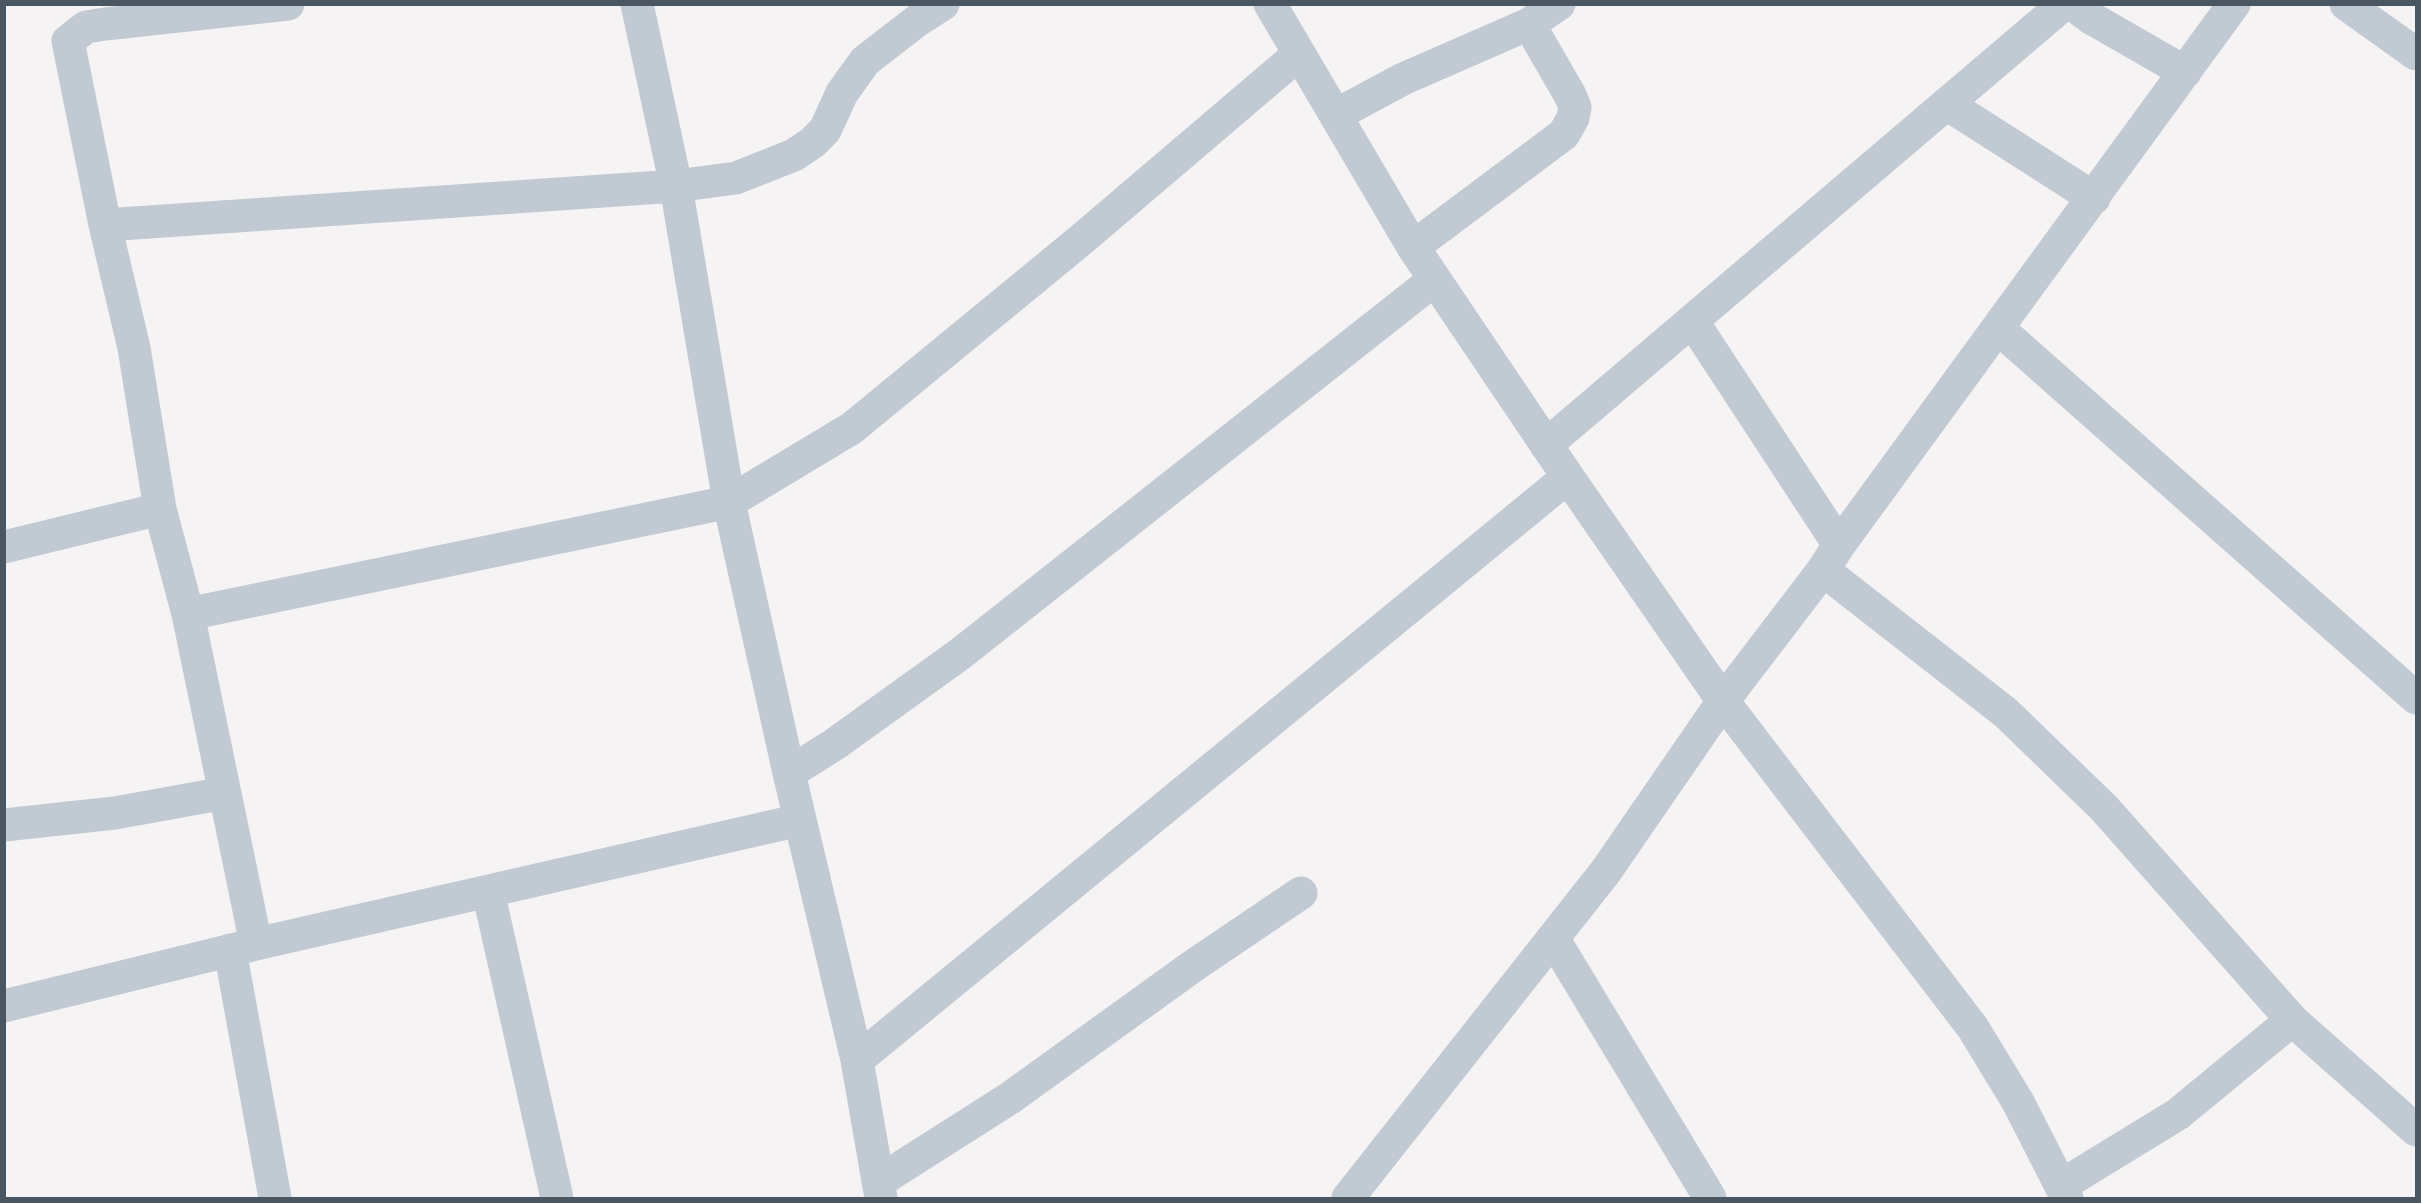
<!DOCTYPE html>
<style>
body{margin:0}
#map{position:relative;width:2421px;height:1203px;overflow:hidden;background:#f5f3f3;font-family:Barlow,sans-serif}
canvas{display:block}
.frame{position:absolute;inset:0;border:6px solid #4a5661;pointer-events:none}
</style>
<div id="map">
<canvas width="2421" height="1203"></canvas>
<div class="frame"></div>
</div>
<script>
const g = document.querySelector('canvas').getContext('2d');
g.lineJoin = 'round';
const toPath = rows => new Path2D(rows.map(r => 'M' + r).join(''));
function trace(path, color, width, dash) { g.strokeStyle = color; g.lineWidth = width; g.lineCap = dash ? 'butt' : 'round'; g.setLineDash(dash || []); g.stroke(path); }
trace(toPath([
 [637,4,676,186,729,502,789,773,857,1060,881,1198],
 [1270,4,1413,247,1568,477,1723,701,1973,1028,2018,1102,2067,1198],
 [2072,4,2091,18,2185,72],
 [2346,4,2416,54],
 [1947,104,2094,198],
 [1336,115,1403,79,1529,24],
 [105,225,68,41,86,27,105,24,288,4],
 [1413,247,1564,134,1573,118,1575,107,1570,95,1529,24,1559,4],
 [1693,322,1839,545],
 [1999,329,2416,698],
 [1546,445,2064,4],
 [4,547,160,509],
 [1823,570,2006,713,2104,808,2292,1020,2416,1130],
 [188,614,729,502,852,428,1082,239,1299,54],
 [789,773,835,744,960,654,1434,280],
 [4,825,115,813,225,793],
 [488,891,557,1198],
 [1553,938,1710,1198],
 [256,944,188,614,160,509,134,348,105,225,676,186,736,178,794,155,812,143,825,130,842,93,865,61,918,20,943,4],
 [230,950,275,1198],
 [4,1006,256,944,800,820],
 [857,1060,1568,477],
 [878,1182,1010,1098,1193,966,1301,893],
 [2062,1185,2178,1114,2292,1020],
 [1348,1198,1606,871,1723,701,1823,570,1839,545,2234,4]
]), '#c1cad2', 33);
</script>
